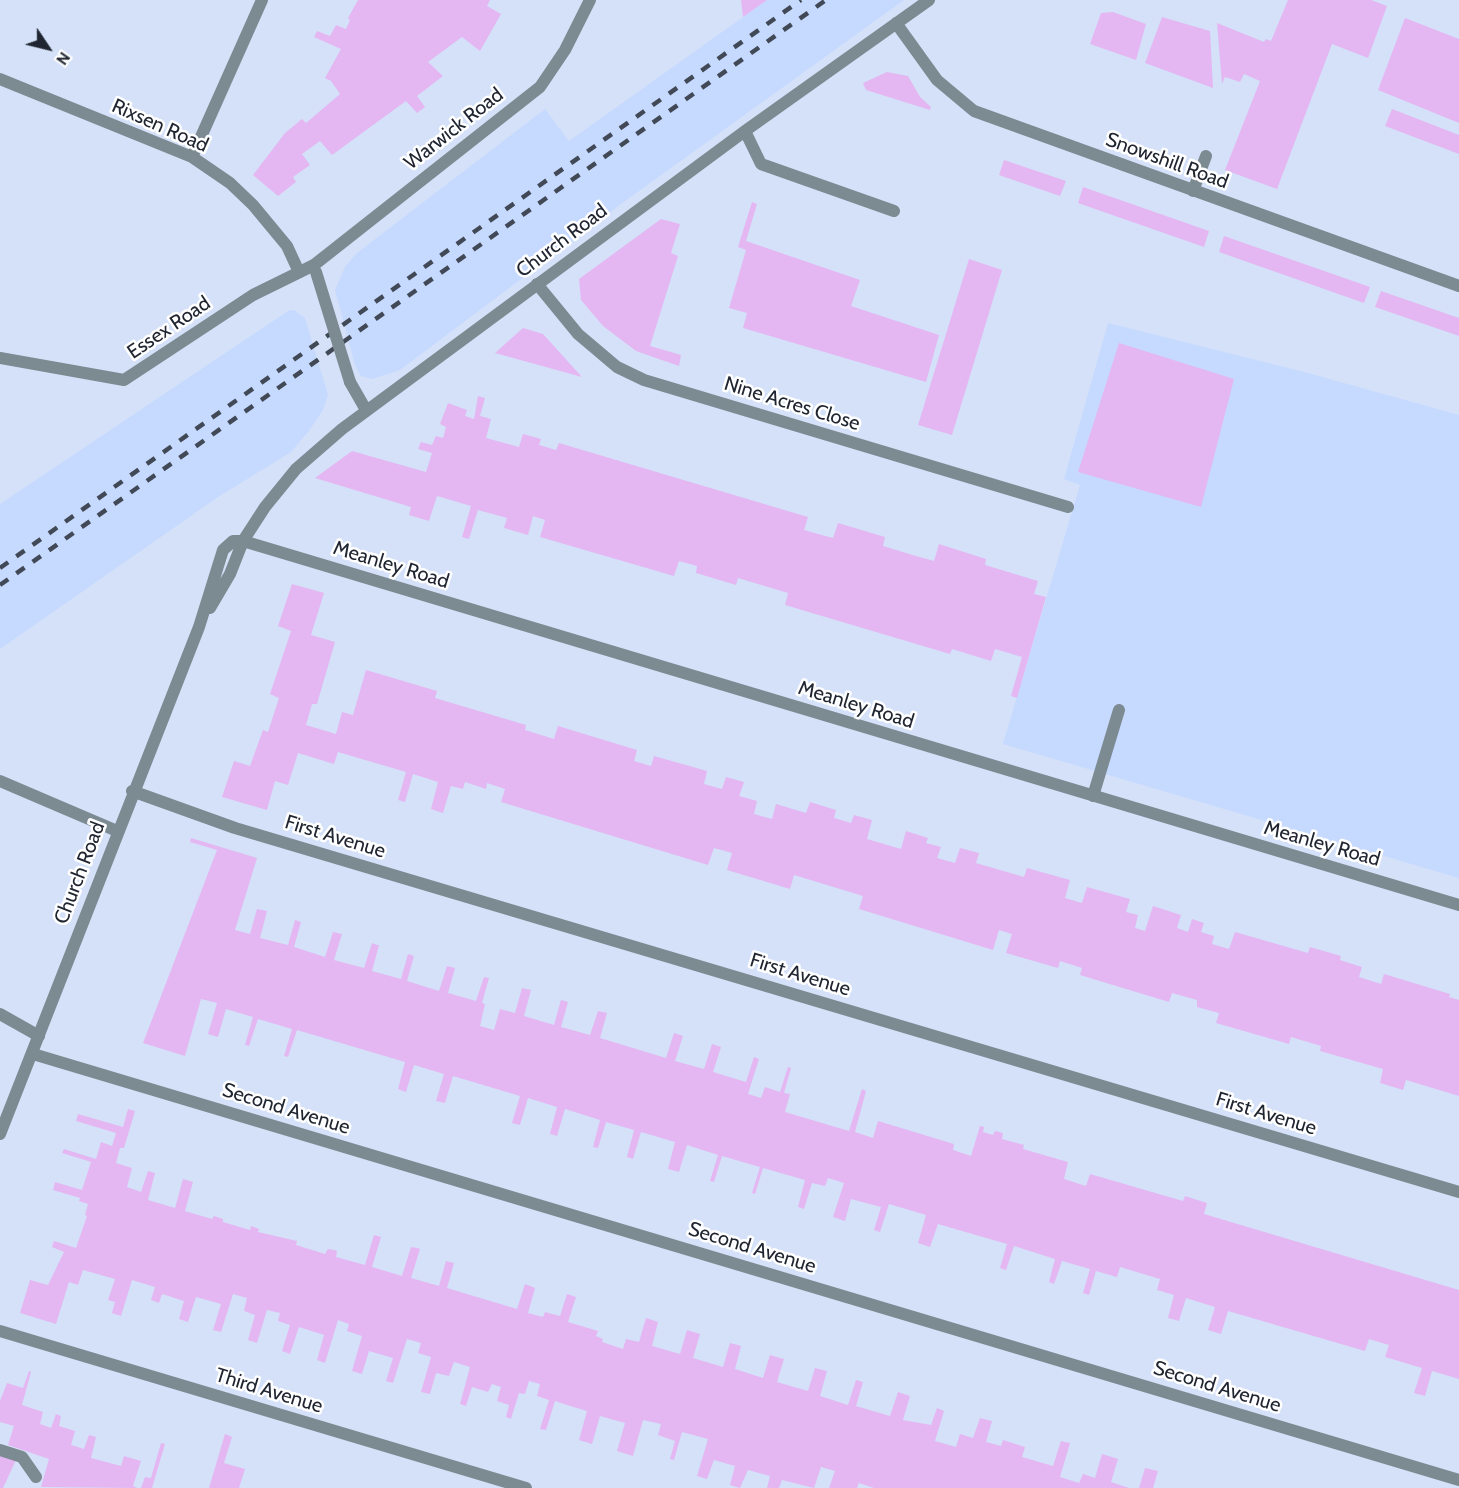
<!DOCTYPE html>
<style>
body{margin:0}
#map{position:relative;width:1459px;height:1488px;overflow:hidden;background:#d4e1f9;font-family:Cabin,sans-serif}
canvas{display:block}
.north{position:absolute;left:18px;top:18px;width:60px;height:60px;-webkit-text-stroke:4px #fff;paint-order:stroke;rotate:125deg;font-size:16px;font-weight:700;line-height:24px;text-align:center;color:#202631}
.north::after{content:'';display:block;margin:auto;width:21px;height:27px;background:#202631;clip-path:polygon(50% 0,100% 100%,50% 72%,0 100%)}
</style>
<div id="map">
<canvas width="1459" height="1488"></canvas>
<div class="north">N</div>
</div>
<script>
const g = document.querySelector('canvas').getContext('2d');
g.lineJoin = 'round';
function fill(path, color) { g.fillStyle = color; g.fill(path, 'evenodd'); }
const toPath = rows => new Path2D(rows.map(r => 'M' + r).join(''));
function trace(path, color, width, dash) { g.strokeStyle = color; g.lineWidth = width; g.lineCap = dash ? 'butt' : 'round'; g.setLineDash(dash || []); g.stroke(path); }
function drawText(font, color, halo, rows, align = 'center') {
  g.font = font + ' Cabin,sans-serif'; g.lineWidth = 5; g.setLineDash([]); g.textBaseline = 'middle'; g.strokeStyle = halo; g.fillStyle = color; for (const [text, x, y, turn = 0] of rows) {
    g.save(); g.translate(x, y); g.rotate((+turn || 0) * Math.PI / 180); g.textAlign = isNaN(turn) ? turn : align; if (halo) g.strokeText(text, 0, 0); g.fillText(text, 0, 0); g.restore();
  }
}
fill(toPath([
 [767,0,904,0,621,204,400,370,372,379,361,376,355,365,335,290,345,267,357,253,545,109,569,141],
 [294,310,305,318,328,395,323,410,309,431,291,452,218,497,0,649,0,504,288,311],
 [1108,323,1308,373,1459,415,1459,878,1003,744,1080,485,1064,479]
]), '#c6d9fe');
fill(toPath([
 [358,0,490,0,487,6,501,14,480,51,462,37,428,62,443,76,417,96,425,107,417,113,406,101,332,155,320,141,302,154,310,165,293,177,296,182,278,196,253,175,285,133,302,119,306,123,340,94,331,81,325,78,341,49,314,37,317,31,330,36,336,25,346,29,350,20,348,18],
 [741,0,767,0,743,17],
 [1288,0,1371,0,1387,6,1368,58,1332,44,1277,189,1225,170,1260,81,1244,74,1240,82,1225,77,1222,84,1217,23,1264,42,1266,39,1271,41],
 [1113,12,1146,24,1136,60,1090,44,1101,13],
 [1162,17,1210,31,1213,88,1145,63],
 [1405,18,1459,39,1459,123,1378,90],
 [887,72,908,76,920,97,931,107,930,110,866,90,863,83],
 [1392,109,1459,135,1459,154,1385,126],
 [1004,160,1066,181,1060,196,999,175],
 [1083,187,1209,231,1204,247,1078,203],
 [752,202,757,204,746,241,860,280,851,306,939,335,926,382,743,328,747,313,729,308,746,250,738,247],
 [661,219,680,224,671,253,678,256,650,346,681,355,679,366,636,351,603,326,581,300,579,279],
 [1224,236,1370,287,1364,303,1219,252],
 [969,259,1002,270,952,435,918,425],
 [1381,291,1459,318,1459,336,1375,307],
 [523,328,543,334,582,377,495,353],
 [1119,343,1234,379,1201,507,1078,472],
 [478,396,485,398,480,416,491,419,486,438,519,447,523,434,541,439,539,445,556,450,559,443,808,517,804,530,818,534,833,538,838,523,885,537,883,546,916,556,934,561,939,544,986,559,985,565,1038,581,1034,594,1046,597,1017,698,1011,696,1022,657,995,649,991,661,952,649,950,654,785,605,788,593,738,578,736,585,696,573,697,566,679,561,674,576,540,537,545,520,533,516,528,535,504,528,507,518,478,510,469,539,462,537,471,506,437,496,429,521,409,515,411,507,315,478,352,451,426,472,432,453,418,449,421,442,432,445,436,436,443,438,446,427,440,424,448,403,467,410,465,416,474,419],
 [292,584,324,593,311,635,335,642,317,704,312,704,306,725,336,734,342,712,353,715,366,670,437,691,435,698,526,725,525,730,554,739,558,726,637,750,634,761,651,766,654,756,707,771,704,784,722,789,726,777,744,782,739,796,757,801,754,814,772,819,776,804,806,813,810,802,836,810,834,818,851,823,854,815,872,820,867,839,901,849,906,831,928,838,926,843,941,847,937,858,955,863,960,848,979,853,976,863,1024,877,1027,868,1070,880,1065,898,1082,903,1087,887,1130,899,1126,912,1138,915,1135,928,1145,931,1153,906,1181,915,1177,928,1188,932,1192,919,1204,923,1201,932,1214,936,1212,944,1229,949,1235,932,1308,953,1310,947,1341,956,1340,960,1362,967,1359,977,1381,984,1384,974,1450,994,1449,997,1459,1000,1459,1096,1406,1080,1403,1090,1380,1083,1383,1069,1320,1051,1321,1046,1291,1037,1289,1044,1216,1023,1219,1013,1197,1007,1197,1000,1172,993,1169,1002,1080,975,1082,968,1060,961,1058,968,1006,953,1012,934,999,930,993,950,859,909,863,896,794,875,790,889,727,870,732,853,714,848,708,865,501,802,505,789,487,783,486,789,465,782,463,789,451,786,443,813,431,809,438,782,413,774,405,802,398,800,406,772,338,752,334,764,298,753,288,785,275,781,267,810,222,797,234,761,250,766,263,730,268,732,279,698,270,694,291,631,278,626],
 [191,838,257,858,235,930,250,934,257,909,267,911,260,938,288,945,295,920,301,922,294,947,325,957,333,932,342,934,334,960,364,968,372,943,377,945,379,945,372,971,401,979,408,954,414,956,407,981,439,991,447,966,455,968,448,993,476,1001,484,977,489,978,482,1003,485,1004,480,1026,494,1030,500,1009,515,1013,522,988,531,990,524,1016,554,1025,561,1000,568,1002,561,1027,590,1035,598,1011,607,1013,600,1038,666,1058,674,1033,683,1036,675,1061,704,1069,712,1044,721,1047,713,1072,746,1082,754,1057,759,1059,748,1094,761,1098,765,1087,780,1092,788,1067,791,1068,784,1093,790,1094,785,1112,849,1131,862,1089,866,1091,855,1132,873,1138,878,1121,954,1144,953,1150,971,1156,980,1126,984,1127,983,1132,993,1135,995,1131,1003,1133,1002,1139,1024,1145,1023,1149,1068,1162,1064,1179,1086,1186,1090,1174,1183,1201,1185,1196,1207,1203,1204,1214,1459,1290,1459,1379,1432,1371,1425,1396,1414,1393,1422,1368,1385,1357,1389,1345,1369,1339,1365,1351,1228,1311,1221,1334,1208,1330,1215,1307,1186,1298,1179,1321,1168,1318,1174,1295,1157,1290,1160,1279,1120,1267,1117,1277,1096,1271,1089,1295,1083,1293,1090,1269,1062,1261,1054,1284,1049,1282,1055,1259,1014,1246,1006,1270,1000,1268,1007,1244,938,1224,930,1247,918,1243,926,1215,889,1204,880,1232,874,1230,881,1207,851,1199,845,1221,833,1217,844,1183,828,1178,825,1186,812,1183,804,1209,798,1207,805,1180,763,1168,755,1194,752,1193,760,1167,722,1156,714,1182,710,1181,718,1155,687,1145,679,1172,668,1169,675,1142,641,1132,633,1159,627,1157,634,1130,606,1122,598,1148,593,1147,600,1120,565,1109,557,1136,554,1135,550,1134,557,1107,528,1098,520,1125,512,1123,520,1096,453,1076,445,1103,436,1101,444,1074,414,1065,406,1092,398,1089,405,1062,297,1030,288,1057,284,1056,292,1029,258,1019,249,1046,245,1045,253,1017,226,1009,218,1037,208,1034,217,1003,201,999,185,1056,143,1043,217,850,190,842],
 [128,1109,135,1111,124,1148,120,1148,116,1163,132,1168,127,1187,141,1192,148,1171,155,1173,148,1200,175,1208,183,1179,193,1182,185,1211,212,1219,214,1216,223,1219,223,1222,250,1230,251,1226,259,1229,258,1232,297,1241,296,1245,325,1254,328,1249,334,1250,337,1251,336,1257,365,1265,374,1235,381,1237,372,1267,402,1276,411,1247,417,1248,420,1249,411,1278,439,1286,446,1261,454,1263,447,1288,517,1309,525,1284,535,1288,528,1313,543,1317,545,1312,560,1316,567,1294,576,1297,568,1322,598,1331,596,1336,603,1339,602,1342,623,1349,626,1339,639,1342,646,1318,658,1322,652,1346,680,1354,687,1330,700,1334,693,1358,723,1367,730,1343,738,1345,741,1346,735,1369,763,1378,770,1355,780,1358,784,1359,777,1382,808,1391,815,1368,827,1371,820,1396,848,1405,856,1380,863,1382,856,1406,890,1416,898,1392,910,1396,903,1420,931,1425,937,1408,944,1411,935,1441,956,1447,960,1434,973,1438,980,1418,992,1421,986,1442,1001,1446,1003,1440,1025,1447,1022,1457,1053,1466,1061,1441,1070,1443,1060,1477,1079,1483,1083,1474,1095,1478,1102,1454,1118,1459,1111,1482,1129,1488,874,1488,859,1483,857,1488,829,1488,835,1471,821,1467,814,1488,782,1480,779,1488,767,1488,770,1476,748,1470,740,1488,730,1485,735,1466,714,1460,707,1479,697,1476,708,1439,682,1432,674,1460,670,1459,675,1441,658,1435,661,1424,643,1420,633,1456,617,1451,625,1423,600,1416,592,1444,579,1440,587,1411,570,1406,555,1401,546,1430,540,1429,549,1400,537,1396,540,1384,529,1381,525,1394,519,1393,511,1419,506,1417,509,1405,497,1401,501,1387,492,1384,488,1392,472,1387,466,1406,460,1404,470,1367,454,1362,449,1376,436,1373,430,1394,421,1392,431,1357,418,1353,421,1343,407,1339,393,1383,386,1381,393,1358,369,1351,362,1374,352,1371,362,1336,347,1331,349,1324,338,1320,325,1363,317,1360,324,1335,299,1327,290,1354,282,1351,290,1325,278,1321,280,1313,267,1310,257,1343,248,1340,255,1315,244,1311,247,1298,233,1294,221,1332,213,1330,221,1304,196,1297,188,1322,179,1319,184,1301,162,1294,159,1303,151,1300,155,1287,132,1280,121,1316,112,1313,115,1302,108,1300,115,1279,83,1270,78,1285,69,1282,56,1324,20,1313,30,1280,48,1285,64,1252,52,1247,54,1241,76,1248,87,1216,85,1215,88,1204,79,1201,80,1198,53,1190,55,1182,82,1190,91,1162,62,1153,64,1149,96,1159,101,1142,112,1146,116,1133,76,1121,78,1114,123,1127],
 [29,1371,31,1372,22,1405,43,1412,40,1424,51,1428,56,1414,61,1416,59,1426,75,1431,71,1445,84,1449,89,1435,96,1437,91,1458,121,1466,124,1456,141,1461,133,1486,137,1488,41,1487,49,1459,8,1445,14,1426,0,1422,0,1401,7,1383,23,1388],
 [225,1434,232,1437,224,1463,245,1469,239,1488,209,1488],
 [161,1443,165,1444,152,1488,141,1488,145,1477,151,1478],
 [0,1456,16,1460,3,1488,0,1488],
 [1145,1468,1158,1471,1153,1488,1139,1488]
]), '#e4b7f2');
trace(toPath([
 [1193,191,1206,156],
 [1093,796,1119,710],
 [0,1014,39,1036],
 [0,1450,22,1457,36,1477]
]), '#7c8a92', 12);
trace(toPath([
 [896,23,937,80,974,111,1459,286],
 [0,79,192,157,230,183,253,205,287,246,299,272],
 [745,131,761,164,894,211],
 [192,157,262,0],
 [537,284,578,334,617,367,644,380,1068,507],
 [0,358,124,380,253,295,314,265,540,87,565,50,590,0],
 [350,382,366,410],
 [210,608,230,574,243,541,265,507,296,469,342,429,745,131,929,0],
 [0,781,117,831],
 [132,791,235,828,1459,1192],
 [33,1054,1459,1480],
 [0,1134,199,627,223,550,233,541,243,541,1459,905],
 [0,1331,526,1488]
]), '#7c8a92', 12);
trace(toPath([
 [0,568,801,0],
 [0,585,826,0]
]), '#414956', 4.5, [10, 10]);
trace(toPath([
 [316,272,350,382]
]), '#7c8a92', 12);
drawText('20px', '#202631', '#fff', [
 ["Rixsen Road",160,126,24],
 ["Warwick Road",454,129,-38],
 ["Snowshill Road",1167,161,20],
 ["Church Road",562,241,-37],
 ["Essex Road",169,328,-34],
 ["Nine Acres Close",792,404,17],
 ["Meanley Road",391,565,17],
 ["Meanley Road",856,705,17],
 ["First Avenue",335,837,17],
 ["Meanley Road",1322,844,16],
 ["Church Road",80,873,-69],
 ["First Avenue",800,975,17],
 ["Second Avenue",286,1109,17],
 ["First Avenue",1266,1114,17],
 ["Second Avenue",752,1248,17],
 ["Second Avenue",1217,1387,17],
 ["Third Avenue",269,1391,17]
]);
</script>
